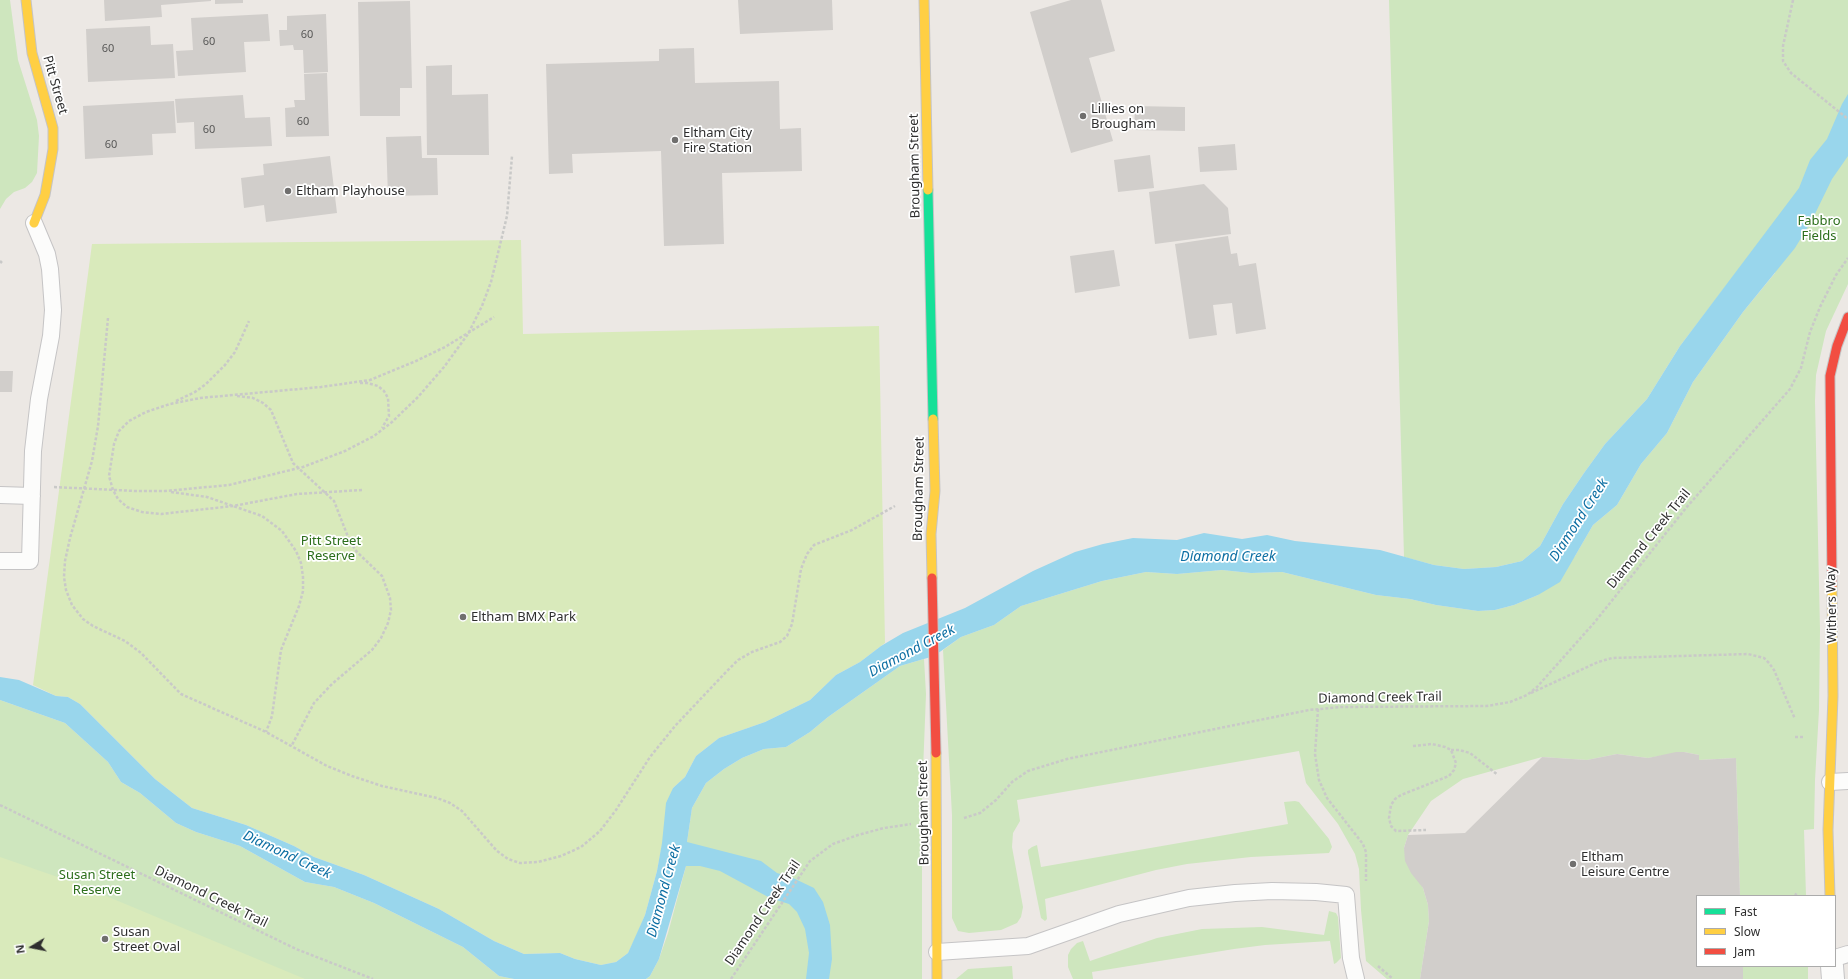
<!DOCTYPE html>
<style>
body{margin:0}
#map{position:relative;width:1848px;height:979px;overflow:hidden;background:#ece8e4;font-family:"Noto Sans",sans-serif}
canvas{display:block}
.legend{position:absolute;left:1696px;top:895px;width:140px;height:72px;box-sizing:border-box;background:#fff;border:1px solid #ababab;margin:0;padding:5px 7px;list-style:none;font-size:12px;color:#2e2e2e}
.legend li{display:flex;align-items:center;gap:8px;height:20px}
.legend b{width:20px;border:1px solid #ababab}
.north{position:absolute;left:12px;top:927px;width:40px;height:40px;-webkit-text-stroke:3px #fff;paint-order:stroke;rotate:260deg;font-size:11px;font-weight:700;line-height:16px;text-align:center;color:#2e2e2e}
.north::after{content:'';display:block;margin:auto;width:14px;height:18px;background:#2e2e2e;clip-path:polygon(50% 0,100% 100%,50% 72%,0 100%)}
</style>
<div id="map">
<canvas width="1848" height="979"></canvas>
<ul class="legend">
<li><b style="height:5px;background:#16e098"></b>Fast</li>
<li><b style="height:5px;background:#ffcf43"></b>Slow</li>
<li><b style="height:5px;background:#f24e42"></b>Jam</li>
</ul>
<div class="north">N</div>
</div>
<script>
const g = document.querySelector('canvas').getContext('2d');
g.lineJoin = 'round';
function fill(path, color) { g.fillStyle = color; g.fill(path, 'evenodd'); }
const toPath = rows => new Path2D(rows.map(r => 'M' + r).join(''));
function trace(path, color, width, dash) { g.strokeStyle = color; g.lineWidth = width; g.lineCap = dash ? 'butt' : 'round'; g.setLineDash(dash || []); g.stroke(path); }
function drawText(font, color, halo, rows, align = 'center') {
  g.font = font + ' "Noto Sans",sans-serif'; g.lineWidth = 3.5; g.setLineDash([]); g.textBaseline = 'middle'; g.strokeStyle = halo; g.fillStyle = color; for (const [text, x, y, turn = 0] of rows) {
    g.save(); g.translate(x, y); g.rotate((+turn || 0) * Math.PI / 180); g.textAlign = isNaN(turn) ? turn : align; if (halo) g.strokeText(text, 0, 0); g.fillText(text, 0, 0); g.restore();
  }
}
fill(toPath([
 [0,0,10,0,18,60,37,120,39,136,37,173,32,182,25,188,14,192,6,199,0,209],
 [1389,0,1848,0,1848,284,1826,331,1816,375,1815,401,1820,630,1819,710,1815,780,1814,829,1804,830,1806,896,1740,896,1736,758,1699,760,1699,755,1684,752,1648,758,1617,754,1587,760,1542,757,1463,779,1431,801,1408,835,1404,848,1423,888,1428,905,1429,921,1420,979,1387,979,1366,961,1361,910,1359,869,1355,854,1338,824,1306,783,1299,751,1017,800,1020,821,1013,833,1012,847,1023,907,1021,917,1017,923,1001,930,969,933,958,931,952,918,952,815,943,650,961,637,994,625,1021,606,1102,581,1146,572,1177,574,1222,570,1251,573,1282,572,1376,595,1410,599,1436,605,1478,611,1495,610,1514,605,1538,595,1575,556,1593,525,1617,505,1641,464,1667,433,1693,382,1743,312,1775,273,1778,218,1680,346,1647,399,1605,444,1584,473,1563,504,1540,546,1522,561,1496,567,1464,569,1434,565,1404,557],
 [924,659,926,694,922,797,922,979,646,979,650,976,659,959,668,933,686,866,687,842,692,808,706,783,724,769,742,758,764,749,786,747,810,732,828,717,900,666],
 [0,700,65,723,108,762,121,782,140,793,176,823,196,832,240,846,305,882,334,887,374,903,463,947,499,976,514,979,0,979],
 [1295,801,1299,802,1329,839,1332,847,1329,853,1251,857,1187,864,1156,870,1045,899,1047,919,1045,921,1041,918,1028,853,1028,850,1032,847,1037,845,1041,867,1208,838,1288,824,1284,802],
 [1329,911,1336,913,1338,917,1341,958,1336,963,1334,964,1330,941,1265,945,1234,949,1092,972,1093,979,1073,979,1068,967,1068,955,1071,949,1077,943,1083,941,1090,961,1157,938,1202,929,1262,927,1324,935],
 [1012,966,1013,979,956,979,968,969],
 [1743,966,1808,966,1808,979,1743,979]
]), '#cee6be');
fill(toPath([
 [521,240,523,334,879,326,885,643,860,662,836,675,810,700,765,722,719,738,696,756,685,777,673,788,657,871,645,915,635,939,628,953,616,962,601,965,575,959,560,953,524,954,494,941,439,909,364,875,314,857,294,846,246,825,192,808,155,779,80,704,68,697,56,696,33,685,92,244],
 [0,857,75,883,305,979,0,979]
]), '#d9eabb');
fill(toPath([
 [1848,94,1848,156,1832,179,1812,220,1795,248,1743,312,1693,382,1667,433,1641,464,1617,505,1593,525,1560,582,1538,595,1514,605,1495,610,1478,611,1436,605,1410,599,1376,595,1282,572,1251,573,1222,570,1177,574,1146,572,1102,581,1021,606,994,625,961,637,934,656,900,666,828,717,810,732,786,747,764,749,742,758,724,769,706,783,692,808,687,842,761,861,777,873,793,878,814,888,823,902,830,925,832,959,829,979,806,979,809,953,805,929,797,912,789,904,770,898,720,871,700,866,686,866,659,959,650,976,646,979,514,979,499,976,463,947,374,903,334,887,305,882,240,846,196,832,176,823,140,793,121,782,108,762,65,723,0,700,0,677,19,680,56,696,68,697,80,704,155,779,192,808,246,825,294,846,314,857,364,875,439,909,494,941,524,954,560,953,575,959,601,965,616,962,628,953,645,915,657,871,662,843,666,803,673,788,685,777,696,756,719,738,765,722,810,700,836,675,860,662,881,646,903,633,965,608,1033,571,1075,552,1103,544,1133,538,1177,540,1204,533,1242,539,1267,535,1295,541,1380,550,1434,565,1464,569,1496,567,1522,561,1540,546,1563,504,1584,473,1605,444,1647,399,1680,346,1799,188,1810,160,1827,139,1842,104]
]), '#99d6ec');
fill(toPath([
 [104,0,211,0,211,1,161,5,162,17,105,21],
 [215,0,243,0,243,3,215,4],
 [738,0,832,0,833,30,740,34],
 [1071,0,1101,0,1115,51,1089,58,1113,141,1071,153,1030,12],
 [410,1,412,88,400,88,400,116,360,116,358,2],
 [268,14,270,41,244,42,246,72,178,76,176,51,193,50,191,18],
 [326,14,328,72,304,73,303,50,294,50,293,45,280,46,279,30,287,30,287,16],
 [150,26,151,45,173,44,175,78,88,82,86,29],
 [694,48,695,83,779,81,780,129,801,128,802,171,722,173,724,244,664,246,661,151,572,154,573,173,549,174,546,64,659,61,659,49],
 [452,65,452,95,488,94,489,155,427,155,426,66],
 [327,73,329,136,286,137,285,108,295,107,294,100,305,100,304,74],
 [243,95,245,118,270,117,272,146,195,149,194,122,177,123,175,99],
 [174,101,176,133,152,134,153,155,85,159,83,106],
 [1135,106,1185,107,1185,131,1134,130],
 [421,136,422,158,437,158,438,195,388,196,386,137],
 [1235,144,1237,170,1200,172,1198,147],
 [1150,155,1154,188,1118,192,1114,160],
 [330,156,337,213,266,222,264,205,244,208,241,178,264,175,263,164],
 [1204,184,1228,208,1231,234,1155,244,1149,192],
 [1228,236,1231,254,1237,253,1239,266,1256,263,1266,329,1236,334,1232,303,1213,305,1217,335,1189,339,1175,244],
 [1114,250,1120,286,1075,293,1070,256],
 [0,371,13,371,12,392,0,392],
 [1676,752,1684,752,1699,755,1699,760,1736,758,1740,896,1697,896,1697,966,1743,966,1743,979,1420,979,1429,921,1428,905,1423,888,1411,873,1405,861,1404,848,1408,835,1465,833,1542,757,1587,760,1617,754,1648,758]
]), '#d1cecb');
const lane = toPath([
 [0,495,32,496],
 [0,561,30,561,33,451,39,399,51,336,53,310,50,269,47,254,34,223],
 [1830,782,1848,781],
 [937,952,1028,946,1119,914,1189,898,1235,893,1272,891,1316,892,1346,895,1351,958,1356,979],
 [1835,958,1848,954]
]);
const street = toPath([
 [1832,966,1833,979]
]);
const fast = toPath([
 [928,190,933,419]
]);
const slow = toPath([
 [26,0,32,53,53,128,53,149,45,195,34,223],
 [924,0,928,190],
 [932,578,931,534,935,491,933,419],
 [936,753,937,979],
 [1830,896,1828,830,1833,696,1832,585]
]);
const jam = toPath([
 [932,578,936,753],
 [1832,585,1830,376,1837,346,1848,317]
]);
trace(lane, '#c5c4c5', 18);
trace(street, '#c5c4c5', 24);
trace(fast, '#c5c4c5', 11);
trace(slow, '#c5c4c5', 11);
trace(jam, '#c5c4c5', 11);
trace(toPath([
 [1793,0,1783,46,1783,61,1791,73,1848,119],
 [0,261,2,263],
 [108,318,98,426,92,461,70,538,65,561,64,577,66,590,72,605,83,619,93,626,125,641,141,653,181,694,266,732,327,766,352,776,382,786,437,798,450,803,462,811,497,851,508,859,520,863,538,862,561,856,581,847,600,831,616,810,650,757,675,726,726,672,738,660,752,652,780,642,787,636,792,624,801,569,807,554,814,545,852,530,895,506],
 [360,383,367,383,378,386,384,391,388,398,389,416,382,428],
 [237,396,253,398,263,403,271,410,293,463,334,501,350,542,357,552,382,576,390,598,391,610,388,623,381,638,372,650,332,684,314,703,292,745],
 [176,401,195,392,206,384,225,365,235,352,249,321],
 [54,487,136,491,165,491,229,485,303,467,345,451,374,436,392,422,418,397,444,367,468,334,482,306,491,282,507,216,512,156],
 [362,490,297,494,233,506,161,514,142,512,127,507,118,499,113,490,109,476,114,444,119,431,129,421,146,412,170,404,200,398,321,387,370,380,416,361,445,347,494,317],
 [171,492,207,497,262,516,282,531,296,551,301,563,303,577,303,591,299,606,281,650,272,716,266,732],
 [1531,693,1598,662,1612,658,1748,654,1764,658,1769,663,1774,670,1795,719],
 [1318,709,1315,754,1319,780,1327,798,1363,844,1366,852,1366,881],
 [1795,737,1804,737],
 [1413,746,1432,744,1445,747,1451,750,1456,763,1454,770,1449,776,1401,795,1395,799,1391,805,1389,818,1391,826,1396,831,1426,830],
 [1451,750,1459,750,1470,753,1498,775],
 [0,805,296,949,373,979],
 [964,818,980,813,996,800,1012,782,1028,771,1067,759,1309,710,1341,707,1487,706,1510,702,1527,695,1537,687,1594,623,1686,508,1790,389,1801,368,1810,332,1820,307,1836,275,1848,258],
 [1795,896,1797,892],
 [1378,966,1393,979],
 [731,979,810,861,833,844,858,835,884,828,911,824]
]), '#c9c9c8', 2.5, [3, 2]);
trace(lane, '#fcfcfb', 16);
trace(street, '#fcfcfb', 22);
trace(fast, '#16e098', 9);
trace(slow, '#ffcf43', 9);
trace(jam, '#f24e42', 9);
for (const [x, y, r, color] of [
 [1083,116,4,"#706f6e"],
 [675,140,4,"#706f6e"],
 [288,191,4,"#706f6e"],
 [463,617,4,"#706f6e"],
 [1573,864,4,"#706f6e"],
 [105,939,4,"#706f6e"]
]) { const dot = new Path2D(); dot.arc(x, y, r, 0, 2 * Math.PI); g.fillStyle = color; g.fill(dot); trace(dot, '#fff', 1.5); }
drawText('11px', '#585857', null, [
 ["60",307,35],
 ["60",209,42],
 ["60",108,49],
 ["60",303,122],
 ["60",209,130],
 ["60",111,145]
]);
drawText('13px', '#2e2e2e', '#fff', [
 ["Pitt Street",55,85,74],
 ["Brougham Street",915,166,-91],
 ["Brougham Street",919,489,-89],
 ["Diamond Creek Trail",1649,539,-51],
 ["Withers Way",1832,605,-91],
 ["Diamond Creek Trail",1380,698,-1],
 ["Brougham Street",924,813,-91],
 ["Diamond Creek Trail",211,897,26],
 ["Diamond Creek Trail",763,913,-56]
]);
drawText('13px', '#2e2e2e', '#fff', [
 ["Lillies on",1091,109],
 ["Brougham",1091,124],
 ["Eltham City",683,133],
 ["Fire Station",683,148],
 ["Eltham Playhouse",296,191],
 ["Eltham BMX Park",471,617],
 ["Eltham",1581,857],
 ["Leisure Centre",1581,872],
 ["Susan",113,932],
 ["Street Oval",113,947]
], 'left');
drawText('13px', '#2c6e1b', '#fff', [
 ["Fabbro",1819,221],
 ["Fields",1819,236],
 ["Pitt Street",331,541],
 ["Reserve",331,556],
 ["Susan Street",97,875],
 ["Reserve",97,890]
]);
drawText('italic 14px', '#0d6fa3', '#fff', [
 ["Diamond Creek",1579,520,-57],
 ["Diamond Creek",1228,557],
 ["Diamond Creek",912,651,-28],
 ["Diamond Creek",287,855,25],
 ["Diamond Creek",664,891,-75]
]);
</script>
